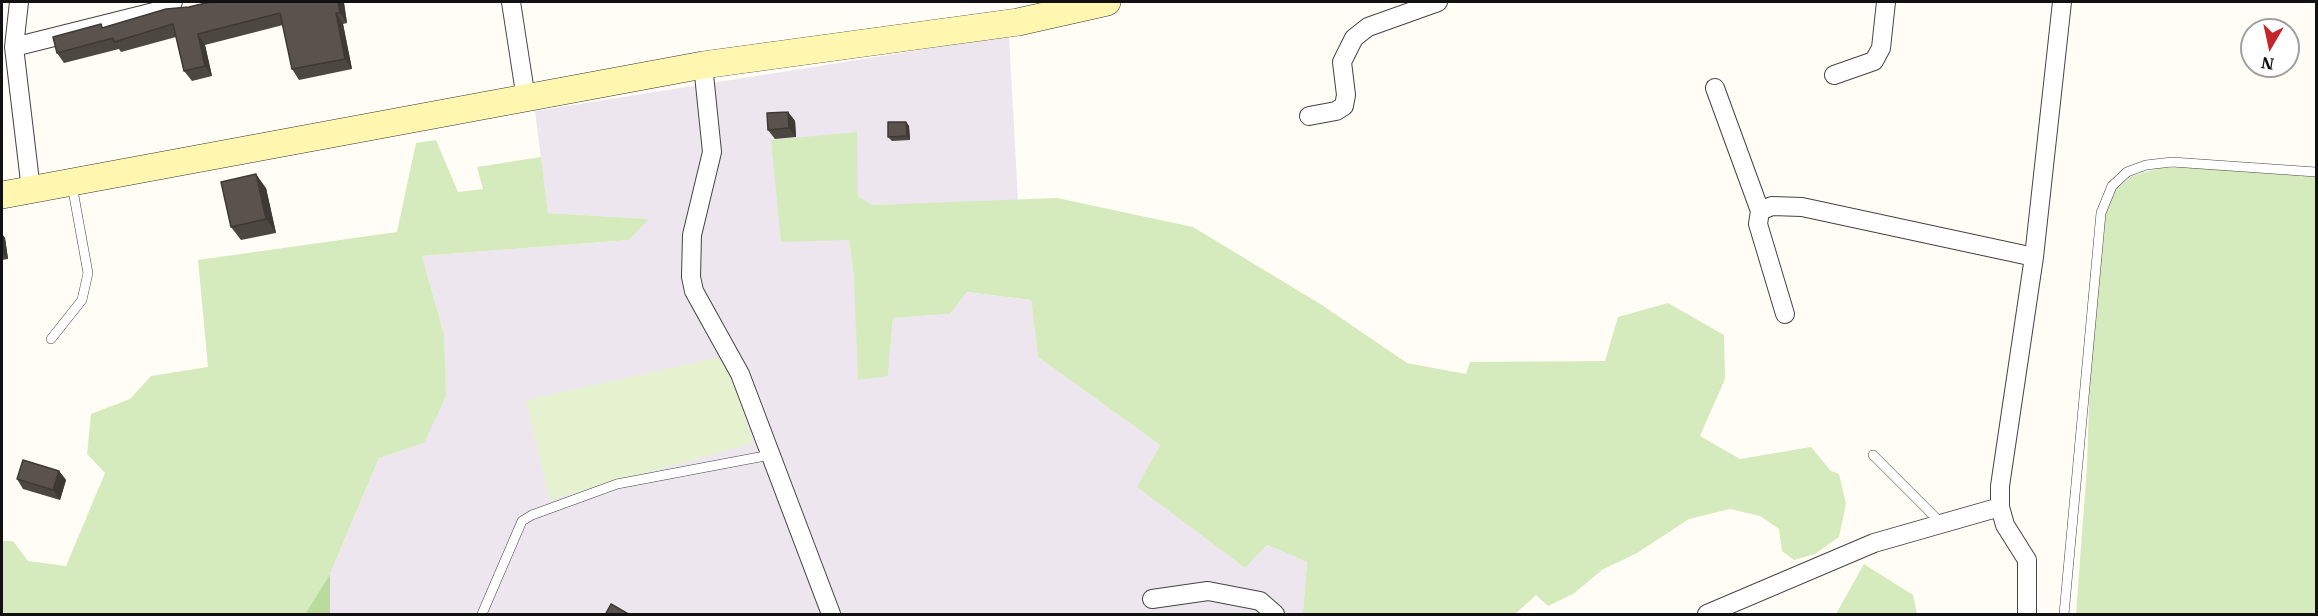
<!DOCTYPE html>
<style>
body{margin:0}
#map{position:relative;width:2318px;height:616px;overflow:hidden;background:#fffdf5;font-family:"IBM Plex Serif",serif}
canvas{display:block}
.frame{position:absolute;inset:0;border:3px solid #111;pointer-events:none}
.north{position:absolute;left:2240px;top:18px;width:60px;height:60px;box-sizing:border-box;background:#fff;border:2px solid #a0a0a0;border-radius:50%;rotate:189deg;font-size:16px;font-weight:700;line-height:24px;text-align:center;color:#111}
.north::after{content:'';display:block;margin:auto;width:21px;height:27px;background:#c4262e;clip-path:polygon(50% 0,100% 100%,50% 72%,0 100%)}
</style>
<div id="map">
<canvas width="2318" height="616"></canvas>
<div class="frame"></div>
<div class="north">N</div>
</div>
<script>
const g = document.querySelector('canvas').getContext('2d');
g.lineJoin = 'round';
function fill(path, color) { g.fillStyle = color; g.fill(path, 'evenodd'); }
const toPath = rows => new Path2D(rows.map(r => 'M' + r).join(''));
function trace(path, color, width, dash) { g.strokeStyle = color; g.lineWidth = width; g.lineCap = dash ? 'butt' : 'round'; g.setLineDash(dash || []); g.stroke(path); }
fill(toPath([
 [1009,36,1018,201,873,205,858,196,849,240,854,278,888,376,893,318,950,314,967,292,1031,300,1038,357,1160,445,1138,487,1245,568,1267,545,1307,562,1303,611,1300,614,330,614,330,574,379,458,424,443,444,334,422,256,629,240,648,219,548,213,535,111]
]), '#eee6ef');
fill(toPath([
 [857,132,858,196,873,205,1057,198,1193,227,1322,305,1407,363,1466,374,1470,362,1605,361,1618,317,1668,303,1724,335,1725,379,1700,436,1740,459,1811,447,1831,471,1839,474,1846,504,1839,537,1815,554,1794,560,1782,551,1779,529,1760,516,1730,509,1689,519,1637,553,1602,570,1573,594,1548,606,1536,595,1515,614,1300,614,1303,611,1307,562,1267,545,1245,568,1137,487,1160,445,1038,357,1031,300,967,292,950,314,893,318,888,376,858,380,854,278,849,240,781,242,771,140],
 [436,140,458,192,483,189,477,167,541,157,548,213,649,219,629,240,422,256,444,334,446,396,424,443,379,458,330,574,305,614,2,614,2,541,13,541,28,561,66,566,105,473,87,454,91,414,130,399,151,376,208,367,198,260,397,232,416,143],
 [2187,167,2316,177,2316,609,2314,614,2076,614,2087,466,2091,343,2104,211,2117,188,2132,176,2160,168],
 [1864,564,1913,595,1917,614,1836,614]
]), '#d5ebbd');
fill(toPath([
 [330,574,330,614,305,614]
]), '#b9dc9c');
fill(toPath([
 [725,356,753,443,550,500,526,400]
]), '#e6f2cf');
const lane = toPath([
 [51,339,82,300,88,273,72,185],
 [1873,455,1940,522],
 [482,614,522,521,532,515,617,484,770,455],
 [2064,614,2101,213,2112,186,2127,172,2146,165,2172,162,2316,172]
]);
const street = toPath([
 [19,2,14,47,31,190],
 [511,2,526,99],
 [14,47,162,10,173,2],
 [703,65,712,152,692,235,691,277,694,291,740,374,831,614],
 [1834,75,1874,61,1881,48,1886,2],
 [1715,88,1760,211,1758,224,1785,314],
 [1309,116,1336,111,1344,106,1346,95,1342,62,1354,38,1368,27,1438,2],
 [1760,211,1772,206,1802,207,2034,257],
 [1152,599,1208,591,1260,601,1275,614],
 [1707,614,1874,543,2000,507],
 [2027,614,2027,560,2005,525,2000,507,2000,486,2034,257,2062,2]
]);
const secondary = toPath([
 [2,195,703,65,1018,22,1107,2]
]);
trace(lane, '#444', 10);
trace(street, '#444', 20);
trace(secondary, '#333', 28);
trace(lane, '#fff', 9);
trace(street, '#fff', 18);
trace(secondary, '#fff6b0', 27);
fill(toPath([
 [210,2,343,2,344,3,347,23,343,24,352,69,299,80,292,69,283,25,205,45,212,76,192,81,184,71,176,37,121,52,119,49,64,63,57,53,101,24,103,28],
 [788,112,795,121,796,137,775,139,768,130],
 [906,122,909,126,910,140,892,141,888,137],
 [266,188,276,233,241,240,231,227],
 [2,234,5,238,8,259,2,260],
 [59,471,66,480,60,500,23,489,17,479]
]), '#4d4742');
fill(toPath([
 [338,2,343,2,344,3,347,23,340,13],
 [336,13,343,24,352,69,345,59],
 [198,34,205,45,212,76,205,66],
 [788,112,795,121,796,137,789,128],
 [906,122,909,126,910,140,907,136],
 [256,174,266,188,276,233,266,219],
 [2,234,5,238,8,259,2,251],
 [59,471,66,480,60,500,53,490]
]), '#3f3936');
const building = toPath([
 [210,2,338,2,340,13,336,13,345,59,292,69,280,13,198,34,205,66,184,71,173,24,114,42,113,38,57,53,53,37,101,24,102,28,166,9,189,7,210,2],
 [788,112,789,128,768,130,767,113,788,112],
 [888,122,906,122,907,136,888,137,888,122],
 [256,174,266,219,231,227,221,182,256,174],
 [23,460,59,471,53,490,17,479,23,460],
 [611,604,630,615,605,615,611,604]
]);
fill(building, '#5a524d');
trace(building, '#3f3936', 1.5);
</script>
